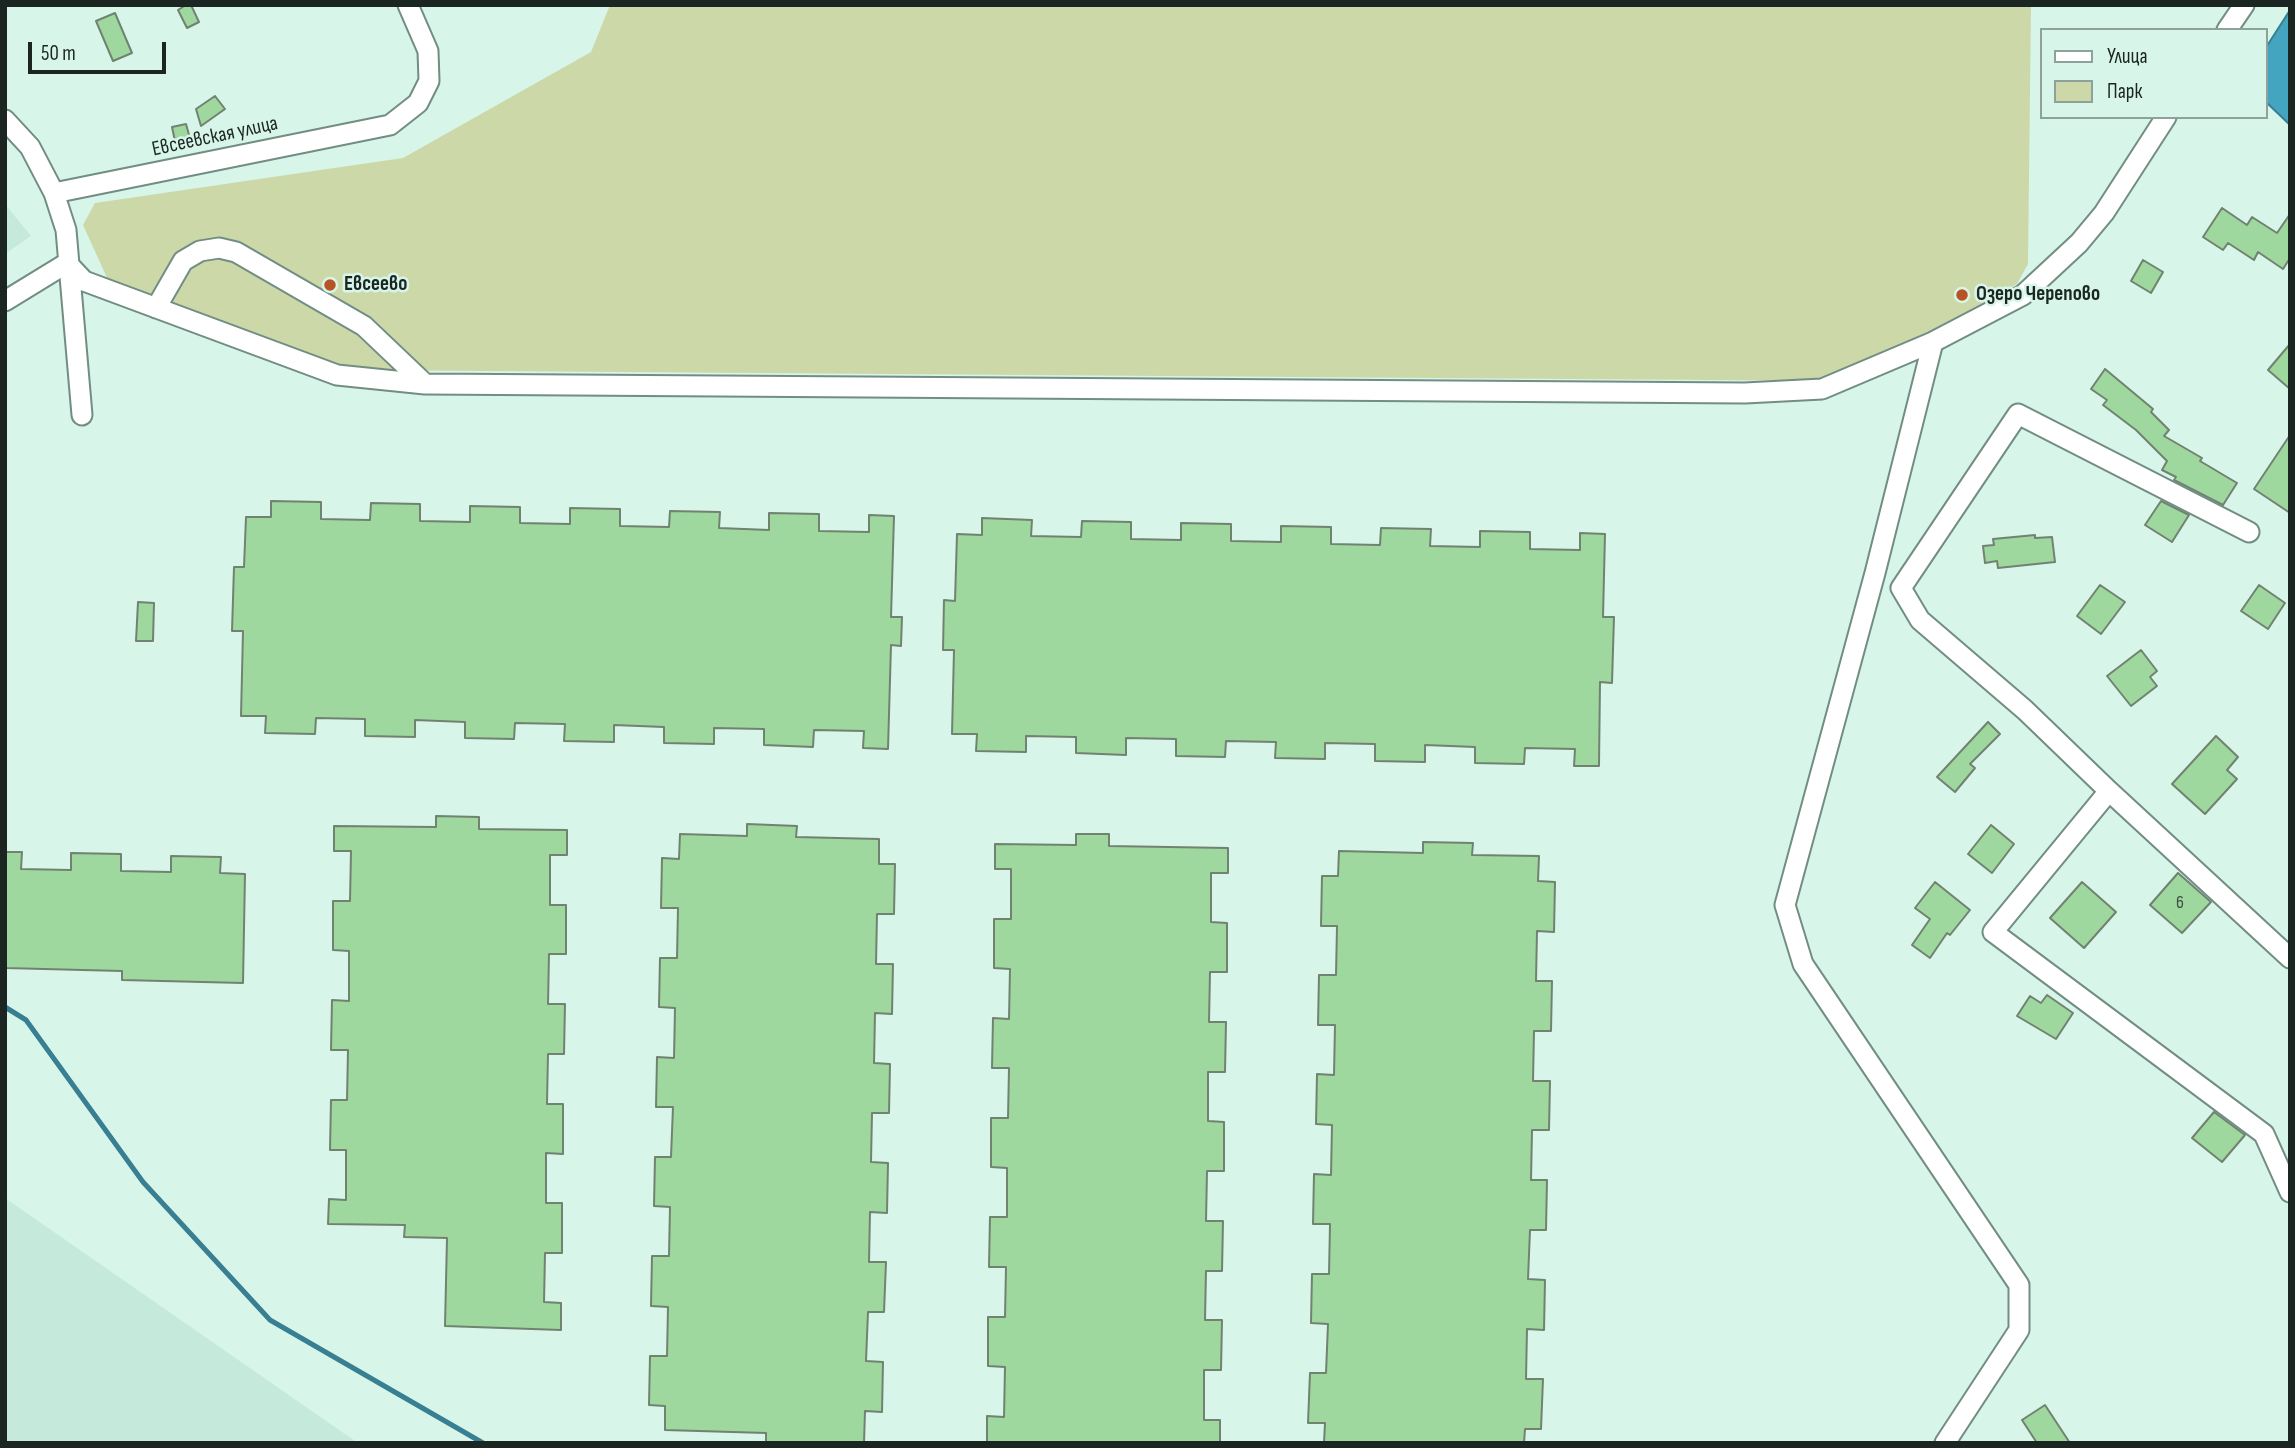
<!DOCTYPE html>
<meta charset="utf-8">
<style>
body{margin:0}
#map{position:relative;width:2295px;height:1448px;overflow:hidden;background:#d8f5ea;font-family:"Sofia Sans Condensed",sans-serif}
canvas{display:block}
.frame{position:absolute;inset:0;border:7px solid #1b2622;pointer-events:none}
.legend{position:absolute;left:2040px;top:28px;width:228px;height:91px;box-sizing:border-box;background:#d8f5ea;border:2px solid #8ca29a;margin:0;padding:9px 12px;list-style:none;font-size:21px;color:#1b2622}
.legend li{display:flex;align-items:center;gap:14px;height:35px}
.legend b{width:35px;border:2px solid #8ca29a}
.scale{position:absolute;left:28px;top:42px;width:138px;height:32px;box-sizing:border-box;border:4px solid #1b2622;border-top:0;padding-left:9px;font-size:21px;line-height:24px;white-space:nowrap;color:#1b2622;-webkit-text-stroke:5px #d8f5ea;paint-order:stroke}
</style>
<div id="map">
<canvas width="2295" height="1448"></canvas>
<div class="frame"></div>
<ul class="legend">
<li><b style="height:9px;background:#fff"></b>Улица</li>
<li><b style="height:19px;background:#ccd8a8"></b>Парк</li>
</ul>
<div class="scale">50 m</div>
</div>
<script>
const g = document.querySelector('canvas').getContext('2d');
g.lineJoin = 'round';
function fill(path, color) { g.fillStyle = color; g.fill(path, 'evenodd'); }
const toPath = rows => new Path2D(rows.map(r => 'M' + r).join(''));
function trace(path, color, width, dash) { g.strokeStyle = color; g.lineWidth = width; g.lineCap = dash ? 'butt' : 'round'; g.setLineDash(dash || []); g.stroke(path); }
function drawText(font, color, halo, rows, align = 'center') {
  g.font = font + ' "Sofia Sans Condensed",sans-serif'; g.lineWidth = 5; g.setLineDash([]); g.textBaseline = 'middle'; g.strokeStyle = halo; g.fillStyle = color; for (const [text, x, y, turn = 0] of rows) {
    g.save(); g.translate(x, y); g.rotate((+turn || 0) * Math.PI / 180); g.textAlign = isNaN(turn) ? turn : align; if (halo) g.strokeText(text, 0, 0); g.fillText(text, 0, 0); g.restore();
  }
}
fill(toPath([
 [5,204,31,236,5,254],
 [5,1198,358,1443,5,1443]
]), '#c5eadb');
fill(toPath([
 [610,5,2031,5,2028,264,2017,284,1844,381,348,370,108,280,83,225,95,203,403,158,591,52]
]), '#ccd8a8');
const water = toPath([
 [2290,10,2290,125,2265,101,2265,49,2290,10]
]);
fill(water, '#44a5c1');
trace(water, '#387f91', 2);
trace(toPath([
 [5,1007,26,1020,143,1182,270,1320,483,1443]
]), '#387f91', 5);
const building = toPath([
 [186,5,191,5,199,22,187,28,178,10,186,5],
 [115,13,132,53,113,61,96,21,115,13],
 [215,96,225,109,201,126,196,109,215,96],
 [186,124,191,142,176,146,172,127,186,124],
 [2222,208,2247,225,2252,217,2277,233,2290,214,2290,258,2283,269,2258,252,2254,260,2228,243,2223,250,2203,237,2222,208],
 [2143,260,2163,272,2151,293,2131,281,2143,260],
 [2290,344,2290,389,2268,370,2290,344],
 [2105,369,2153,409,2151,412,2169,430,2164,436,2202,458,2200,461,2237,483,2223,505,2174,480,2176,477,2162,470,2167,461,2136,430,2103,405,2107,400,2091,389,2105,369],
 [2290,435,2290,513,2254,489,2290,435],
 [271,501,321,502,321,519,370,520,371,503,420,504,420,521,470,522,470,506,520,507,520,523,570,524,570,508,620,509,620,526,669,527,670,511,720,512,719,528,769,530,769,513,819,514,819,531,869,532,869,515,894,516,891,617,902,617,901,646,891,645,888,749,863,748,864,731,814,730,813,747,764,745,764,729,714,728,714,744,664,743,664,727,614,725,614,742,564,741,565,724,515,723,514,739,465,738,465,722,415,720,415,737,365,736,365,719,316,718,315,734,265,733,266,716,241,716,243,631,232,631,234,567,244,567,246,517,271,517,271,501],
 [2161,501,2189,515,2172,542,2145,525,2161,501],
 [982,518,1032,520,1031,536,1081,537,1082,521,1131,522,1131,539,1181,540,1181,523,1231,524,1231,541,1281,542,1281,526,1331,527,1331,544,1380,545,1381,528,1431,529,1430,546,1480,547,1480,531,1530,532,1530,549,1580,550,1580,533,1605,534,1603,617,1614,617,1612,683,1600,682,1599,766,1574,766,1575,749,1525,748,1524,764,1475,763,1475,747,1425,745,1425,762,1375,761,1375,744,1325,743,1325,759,1275,758,1276,742,1226,741,1225,757,1176,756,1176,739,1126,738,1126,755,1076,753,1076,737,1026,736,1026,752,976,751,977,734,952,734,954,650,943,650,944,600,955,601,957,534,982,535,982,518],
 [2035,535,2035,538,2052,537,2055,562,1998,568,1997,561,1985,563,1983,546,1994,545,1993,539,2035,535],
 [2100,585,2125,602,2101,634,2077,616,2100,585],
 [2259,585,2285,603,2268,629,2241,611,2259,585],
 [138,602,154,603,153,641,136,641,138,602],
 [2141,650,2157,671,2150,677,2157,686,2131,706,2107,676,2141,650],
 [1988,722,2000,734,1970,764,1975,768,1955,792,1937,777,1988,722],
 [2216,736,2238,757,2227,770,2237,779,2205,814,2172,784,2216,736],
 [436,816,479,817,479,829,567,830,567,855,550,855,550,905,566,905,566,954,549,954,548,1004,565,1004,564,1054,548,1054,547,1104,563,1104,563,1154,546,1153,546,1203,562,1203,562,1253,545,1253,544,1302,561,1303,561,1330,445,1326,447,1238,404,1237,405,1225,328,1224,329,1199,346,1200,346,1150,330,1150,331,1100,347,1100,348,1050,331,1050,332,1000,349,1001,349,951,333,950,333,901,350,901,351,851,334,851,334,826,436,827,436,816],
 [747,824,797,826,796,837,879,839,879,864,895,864,894,914,877,914,876,964,893,964,892,1014,875,1013,874,1063,890,1064,889,1113,872,1113,871,1162,888,1163,887,1213,870,1212,869,1262,886,1262,884,1312,868,1312,866,1361,883,1362,882,1412,865,1411,864,1443,766,1443,766,1433,665,1430,665,1406,649,1405,650,1356,667,1356,668,1307,651,1306,652,1256,669,1256,670,1207,654,1206,655,1157,671,1157,673,1107,656,1107,657,1057,674,1058,675,1008,659,1007,660,958,677,958,678,908,661,908,662,858,679,859,680,834,747,836,747,824],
 [1991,825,2014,844,1992,873,1968,854,1991,825],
 [1076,834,1109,834,1109,846,1228,848,1228,873,1211,873,1211,922,1227,923,1227,972,1210,972,1209,1022,1226,1022,1225,1072,1208,1072,1208,1121,1224,1122,1224,1171,1207,1171,1206,1221,1223,1221,1222,1271,1206,1271,1205,1320,1222,1320,1221,1370,1204,1370,1204,1420,1220,1420,1220,1443,987,1443,987,1416,1004,1417,1005,1367,988,1366,988,1317,1005,1317,1006,1267,989,1267,990,1217,1007,1217,1007,1168,991,1167,991,1118,1008,1118,1009,1068,992,1068,993,1018,1009,1019,1010,969,994,968,994,919,1011,919,1011,869,995,869,995,844,1076,845,1076,834],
 [1423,842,1473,843,1472,855,1539,856,1538,881,1555,882,1554,932,1537,931,1536,981,1552,981,1551,1031,1534,1031,1533,1081,1550,1081,1549,1130,1532,1130,1531,1180,1547,1180,1546,1230,1530,1230,1528,1279,1545,1280,1544,1330,1527,1329,1526,1379,1543,1379,1541,1429,1525,1429,1524,1443,1324,1443,1325,1423,1308,1423,1310,1373,1326,1373,1328,1324,1311,1323,1312,1274,1329,1274,1330,1224,1313,1224,1314,1174,1331,1175,1332,1125,1316,1124,1317,1074,1334,1075,1335,1025,1318,1025,1319,975,1336,975,1337,926,1321,926,1322,876,1338,876,1339,851,1423,853,1423,842],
 [5,852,22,852,21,869,71,870,71,853,121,854,121,871,171,872,171,856,221,857,220,873,245,874,243,983,122,980,122,971,5,968,5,852],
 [2178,873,2211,902,2182,933,2150,905,2178,873],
 [1935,882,1970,910,1950,935,1947,933,1930,958,1912,945,1930,919,1915,908,1935,882],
 [2082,882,2116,912,2084,948,2050,918,2082,882],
 [2047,995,2073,1013,2056,1039,2017,1016,2030,996,2041,1003,2047,995],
 [2214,1112,2245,1135,2222,1162,2192,1138,2214,1112],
 [2045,1405,2070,1443,2037,1443,2022,1420,2045,1405]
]);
fill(building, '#9fd89f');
trace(building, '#718271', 2);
const minor = toPath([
 [2227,30,2244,5],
 [5,120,30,147,54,193,66,230,82,415],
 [54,193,390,125,418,103,429,81,428,51,408,5],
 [67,263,84,281,337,375,425,384,1745,393,1822,389,1933,342,2023,295,2079,243,2104,213,2166,117],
 [5,301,67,263],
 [156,308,183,261,200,251,219,248,236,252,364,326,425,384],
 [1933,342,1875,573,1785,905,1803,964,2019,1285,2019,1330,1945,1443],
 [2109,791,2025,710,1920,620,1901,588,2018,414,2249,532],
 [2290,958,2109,791,1993,932,2264,1134,2290,1192]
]);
trace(minor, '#728d83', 23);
trace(minor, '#fff', 19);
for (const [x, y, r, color] of [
 [330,285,7,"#b85324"],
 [1962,295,7,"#b85324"]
]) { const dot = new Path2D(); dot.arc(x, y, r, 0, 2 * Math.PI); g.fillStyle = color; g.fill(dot); trace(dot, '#d8f5ea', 2.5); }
drawText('18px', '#3c5241', null, [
 ["6",2180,903]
]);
drawText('21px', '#1b2622', '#d8f5ea', [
 ["Евсеевская улица",215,137,-12]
]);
drawText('bold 21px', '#1b2622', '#d8f5ea', [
 ["Евсеево",344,285],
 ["Озеро Черепово",1976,295]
], 'left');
</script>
